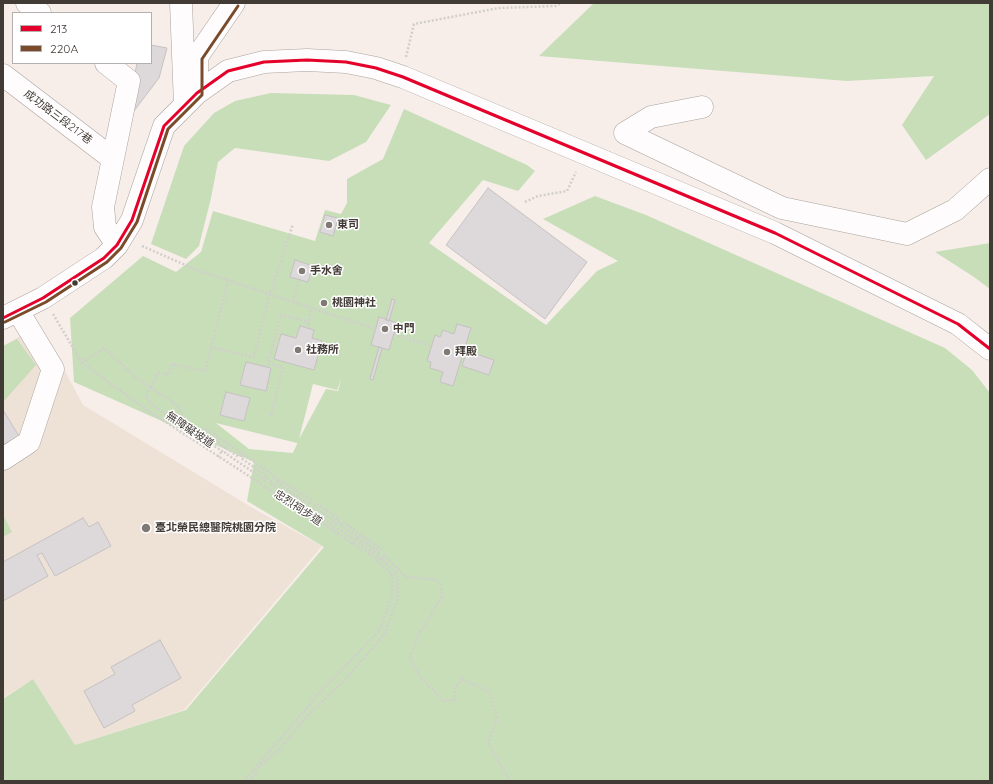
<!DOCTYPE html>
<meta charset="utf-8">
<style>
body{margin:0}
#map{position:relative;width:993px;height:784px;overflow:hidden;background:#f7eee9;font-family:Quicksand,sans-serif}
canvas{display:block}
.frame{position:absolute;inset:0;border:4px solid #423a35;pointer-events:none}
.legend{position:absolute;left:12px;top:12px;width:140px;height:52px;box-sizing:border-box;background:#fff;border:1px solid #b3b0ae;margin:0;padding:5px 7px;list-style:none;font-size:12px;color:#423a35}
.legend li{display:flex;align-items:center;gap:8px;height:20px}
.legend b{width:20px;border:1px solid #b3b0ae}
</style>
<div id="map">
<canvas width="993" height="784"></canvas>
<div class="frame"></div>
<ul class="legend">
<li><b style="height:5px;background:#e4002b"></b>213</li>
<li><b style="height:5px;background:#7a4b2a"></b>220A</li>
</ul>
</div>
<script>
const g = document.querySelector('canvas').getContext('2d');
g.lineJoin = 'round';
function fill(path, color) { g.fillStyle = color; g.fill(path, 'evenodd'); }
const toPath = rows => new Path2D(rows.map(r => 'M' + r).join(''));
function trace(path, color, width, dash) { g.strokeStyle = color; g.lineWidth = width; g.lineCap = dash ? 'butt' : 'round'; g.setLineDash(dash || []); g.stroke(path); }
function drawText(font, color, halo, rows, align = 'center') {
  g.font = font + ' Quicksand,"Noto Sans TC",sans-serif'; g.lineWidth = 3; g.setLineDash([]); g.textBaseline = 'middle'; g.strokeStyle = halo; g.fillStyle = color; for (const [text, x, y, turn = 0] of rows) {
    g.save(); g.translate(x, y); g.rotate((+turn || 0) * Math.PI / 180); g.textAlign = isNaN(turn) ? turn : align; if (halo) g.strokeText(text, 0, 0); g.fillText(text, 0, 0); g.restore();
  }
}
fill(toPath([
 [40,325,83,405,256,510,322,546,184,710,75,745,33,679,3,698,3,346]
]), '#eee1d5');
fill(toPath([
 [594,3,990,3,990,114,926,160,902,125,934,76,847,81,539,56],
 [271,93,354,95,391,105,366,142,329,161,235,148,218,162,211,198,199,246,186,259,151,244,184,146,214,113,235,101],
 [404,109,527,165,535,171,518,191,483,180,429,243,546,325,597,271,618,261,543,219,595,196,646,215,945,348,972,370,990,393,990,781,3,781,3,699,33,679,75,745,186,710,324,547,247,501,254,462,74,382,70,318,143,256,176,272,201,252,213,211,315,241,325,210,341,214,347,203,347,179,383,159],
 [341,379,338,391,326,389,299,439,313,384,337,390],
 [216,423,297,443,297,444,293,453,249,449],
 [990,243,990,289,974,277,935,252],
 [17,339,36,365,3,402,3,346],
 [3,515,12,532,3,537]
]), '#c7deb9');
const building = toPath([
 [151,45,167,48,159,78,134,111,134,79,137,63,151,63,151,45],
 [488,188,587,262,545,319,446,245,488,188],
 [325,215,338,218,333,236,320,232,325,215],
 [295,260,313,266,308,282,290,277,295,260],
 [392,299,395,300,389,321,386,320,392,299],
 [379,317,397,323,389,350,371,345,379,317],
 [457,324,471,328,453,386,440,382,443,372,430,368,431,362,427,361,435,335,440,337,443,330,454,334,457,324],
 [300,326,314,330,312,338,322,341,314,370,274,359,281,334,296,338,300,326],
 [379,347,382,348,373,380,370,379,379,347],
 [467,351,494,360,489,375,462,366,467,351],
 [246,362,271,368,266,391,240,385,246,362],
 [226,392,250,398,244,421,220,415,226,392],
 [3,410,19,436,3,445,3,410],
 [83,518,89,527,98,522,111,546,55,576,42,553,37,555,48,576,3,601,3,562,83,518],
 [160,640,181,678,132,705,135,711,104,728,84,691,115,674,111,667,160,640]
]);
fill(building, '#ddd9db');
trace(building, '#c6c1c3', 1);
const minor = toPath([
 [27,3,40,13],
 [181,3,185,105],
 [106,63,129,81,103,207,105,227,117,245],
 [3,75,113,159],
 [197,84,197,57,234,3],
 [702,107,651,117,625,133,782,208,907,234,955,210,990,179],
 [3,318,43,298,104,258,117,245,132,220,164,126,197,93,228,71,264,62,307,60,346,62,376,68,403,77,775,233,958,324,990,349],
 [3,459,29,442,53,369,18,311]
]);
trace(minor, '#a9a29e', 23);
trace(toPath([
 [406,57,414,24,499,8,556,6,561,3],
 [525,202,538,196,567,191,576,172],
 [142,246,199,271,376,329],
 [293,302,299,279],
 [53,314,82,363,147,410,374,557,393,576,392,595,379,631,321,691,244,781],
 [307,328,312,308],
 [394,334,432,346],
 [210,347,254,357,270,294,293,224],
 [462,357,465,358],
 [82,363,104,348,140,381,167,398,179,408,184,419,178,431],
 [151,387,159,372,168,375,172,364,205,371,228,281],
 [271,416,283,367,268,364,281,315,309,322],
 [218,457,222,451],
 [299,509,302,504],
 [353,544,356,540],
 [382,559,384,555,406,577,434,579,441,585,442,597,419,634,410,657,418,674,443,701,455,700,454,688,463,679,489,692,497,718,488,743,505,773,512,781],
 [249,781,255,775,260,766,280,749,307,716,342,683,384,635,398,598,397,574,379,557,376,560]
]), '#d1cecc', 2.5, [2, 2]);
trace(minor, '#fefcfc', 22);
trace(toPath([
 [151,387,146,396,152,405,222,451,225,447,202,432,205,428,241,453,239,457,227,449,225,453,265,480,268,477,241,458,243,454,275,476,270,483,302,504,304,501,276,482,278,479,311,500,306,508,331,524,334,520,313,507,316,503,339,519,334,527,356,540,358,537,340,525,343,522,363,536,359,543,374,553,376,550,363,541,365,538,381,549,377,555,379,557]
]), '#d1cecc', 2.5, [2, 2]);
trace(toPath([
 [3,318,43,298,104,258,117,245,132,220,164,126,197,93,228,71,264,62,307,60,346,62,376,68,403,77,775,233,958,324,990,349]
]), '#e4002b', 3);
trace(toPath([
 [5,322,46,302,107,262,121,248,137,222,168,129,202,95,202,59,238,6]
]), '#7a4b2a', 3);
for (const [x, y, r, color] of [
 [329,225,4,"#817974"],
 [302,271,4,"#817974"],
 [75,283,3.5,"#423a35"],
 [324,303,4,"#817974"],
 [385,329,4,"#817974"],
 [298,350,4,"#817974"],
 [447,352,4,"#817974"],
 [146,528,5,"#817974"]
]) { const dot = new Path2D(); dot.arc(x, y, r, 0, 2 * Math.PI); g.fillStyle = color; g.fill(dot); trace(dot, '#fff', 1.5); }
drawText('11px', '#423a35', '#fff', [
 ["成功路三段217巷",58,117,37],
 ["無障礙坡道",190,430,34],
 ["忠烈祠步道",298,508,33]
]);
drawText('bold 11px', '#423a35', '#fff', [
 ["東司",337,225],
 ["手水舍",310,271],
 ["桃園神社",332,303],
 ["中門",393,329],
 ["社務所",306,350],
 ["拜殿",455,352],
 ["臺北榮民總醫院桃園分院",155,528]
], 'left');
</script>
